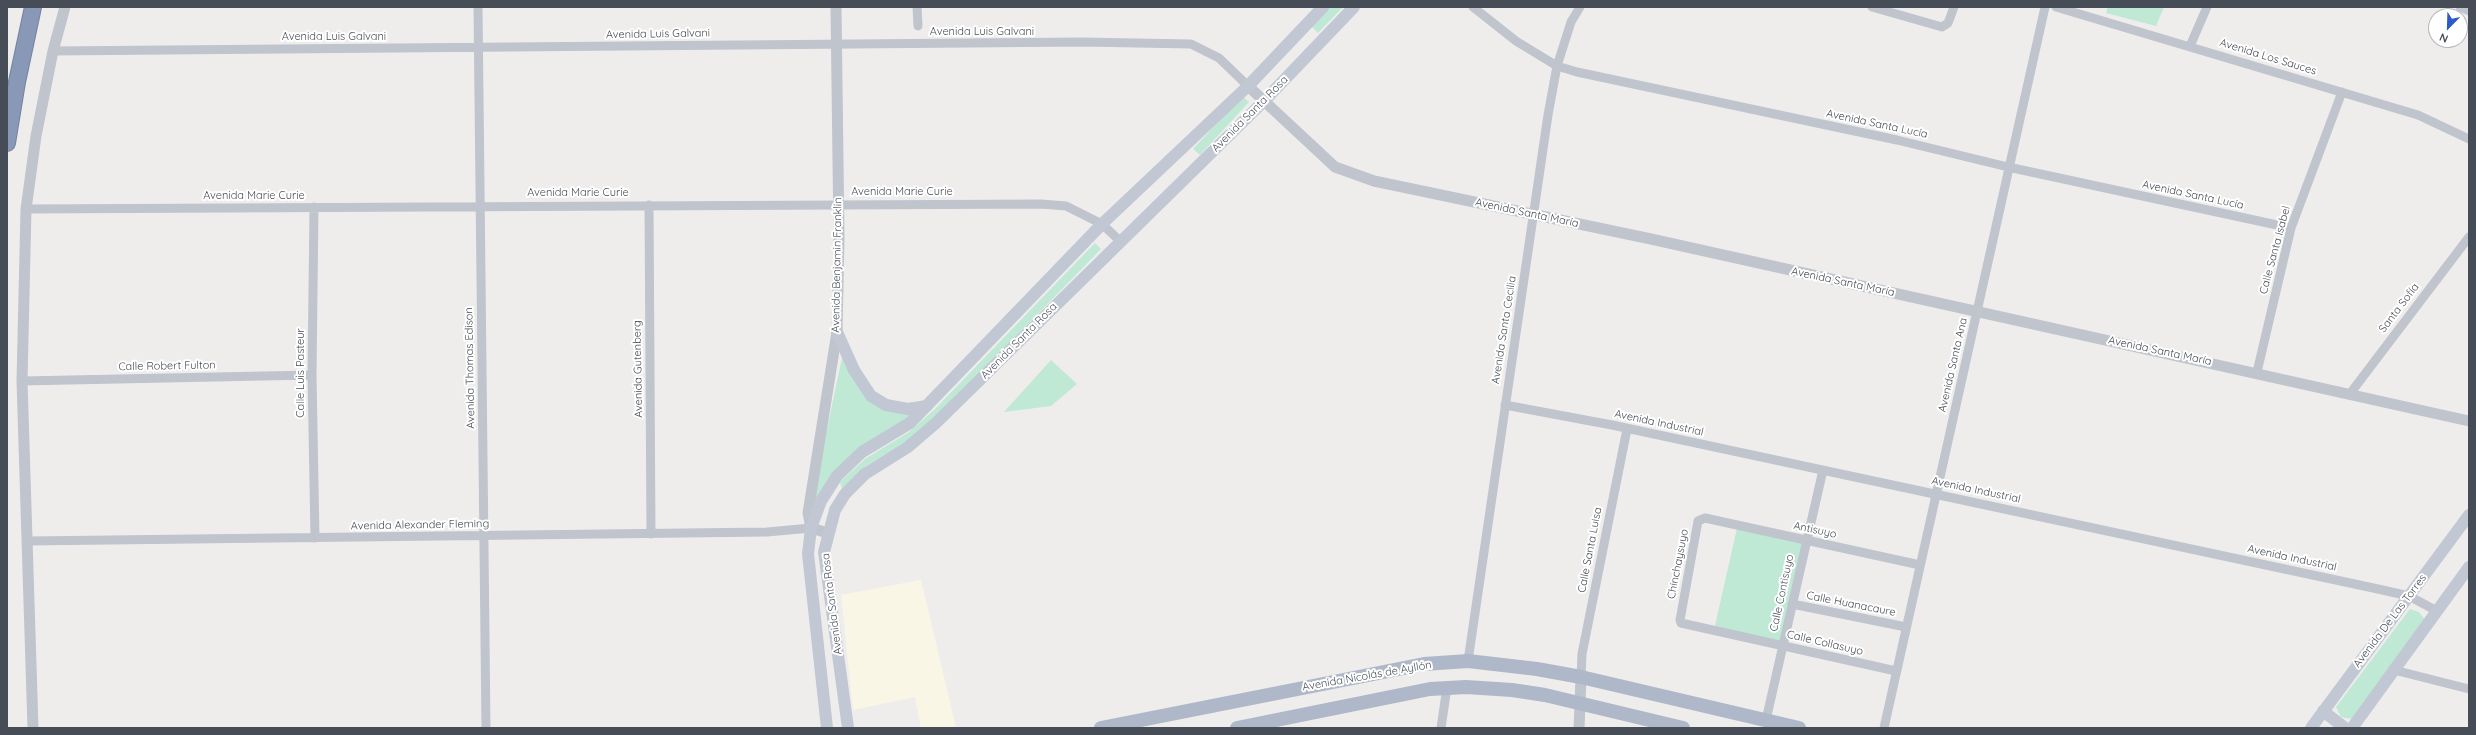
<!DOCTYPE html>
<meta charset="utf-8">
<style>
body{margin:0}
#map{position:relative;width:2476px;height:735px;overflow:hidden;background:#efedec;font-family:Quicksand,sans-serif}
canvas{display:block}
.frame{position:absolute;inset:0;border:8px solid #474d57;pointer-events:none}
.north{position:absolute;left:2428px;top:8px;width:40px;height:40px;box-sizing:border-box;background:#fff;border:1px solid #b5b8bc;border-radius:50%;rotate:203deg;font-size:11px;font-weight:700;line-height:16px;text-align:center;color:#474d57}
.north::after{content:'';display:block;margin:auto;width:14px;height:18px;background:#2d5ac8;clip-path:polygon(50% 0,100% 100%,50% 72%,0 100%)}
</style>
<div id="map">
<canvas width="2476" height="735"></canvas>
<div class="frame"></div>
<div class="north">N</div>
</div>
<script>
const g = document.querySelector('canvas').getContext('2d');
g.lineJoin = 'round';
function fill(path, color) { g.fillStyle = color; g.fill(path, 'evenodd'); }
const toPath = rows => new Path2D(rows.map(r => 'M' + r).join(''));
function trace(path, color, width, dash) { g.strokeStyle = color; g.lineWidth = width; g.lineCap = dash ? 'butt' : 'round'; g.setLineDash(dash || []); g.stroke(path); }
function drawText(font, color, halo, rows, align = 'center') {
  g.font = font + ' Quicksand,sans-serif'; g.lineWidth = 4; g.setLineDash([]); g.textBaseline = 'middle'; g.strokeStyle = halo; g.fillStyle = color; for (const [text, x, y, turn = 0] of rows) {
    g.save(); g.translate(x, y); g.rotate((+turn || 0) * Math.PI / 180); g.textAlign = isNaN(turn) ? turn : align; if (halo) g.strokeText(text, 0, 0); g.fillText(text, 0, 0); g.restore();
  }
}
fill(toPath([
 [921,580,956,728,921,728,915,697,853,710,841,595]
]), '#f9f6e6');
fill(toPath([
 [1327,7,1343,7,1318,33,1310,25],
 [2108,7,2164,7,2156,26,2106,13],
 [1242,96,1249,102,1200,155,1193,149],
 [1095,243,1101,249,925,430,866,466,842,489,840,482,865,459,909,432,934,410],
 [843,353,868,397,923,408,860,450,814,509,815,486],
 [1051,360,1077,384,1051,406,1004,412],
 [1737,528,1803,543,1781,644,1714,630],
 [2410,609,2419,612,2425,620,2352,719,2341,717,2336,707]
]), '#bfe8d5');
const motorway = toPath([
 [7,143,17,82,33,7]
]);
trace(motorway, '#7483a2', 18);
trace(toPath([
 [478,7,486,728],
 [917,7,918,26],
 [1473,7,1516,41,1557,66,1577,72,1897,140,2008,167,2291,228],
 [1872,7,1942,27,1948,23,1954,7],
 [2056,7,2418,115,2469,139],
 [2460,7,2469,11],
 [2190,46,2207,7],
 [53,51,1082,42,1191,44,1219,58,1248,86],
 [649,205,651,534],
 [314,207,312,375,315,538],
 [26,209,1041,204,1066,206,1102,224,1120,241],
 [2257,372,2291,228,2342,92],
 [22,381,312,375],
 [2349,395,2469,237],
 [1505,405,1612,425,2378,589,2409,596,2437,611],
 [28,541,767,532,811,528],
 [1792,604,1906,627],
 [1468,661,1548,115,1557,66,1571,22,1580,7],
 [2394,670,2469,689],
 [1896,671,1681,623,1680,620,1698,521,1705,518,1920,565],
 [1581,677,1582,654,1627,429],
 [1766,720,1823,470],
 [1441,728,1447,687],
 [1884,728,2045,7]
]), '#bfc4cd', 9);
trace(toPath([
 [1248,86,1335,167,1374,181,1651,239,2469,421],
 [828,533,811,528,808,513,837,332,839,238,836,7],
 [33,728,22,381,26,209,36,136,53,51,65,7],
 [1579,728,1581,677]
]), '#bfc4cd', 11);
trace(toPath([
 [837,332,854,370,871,396,886,405,908,409,927,406],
 [2323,711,2345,728],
 [827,728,808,554,811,528,821,501,837,476,862,452,910,423,1102,224,1248,86,1323,7],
 [848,728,824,552,835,510,845,494,865,474,908,447,936,423,1263,102,1354,7],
 [2311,728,2469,515],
 [2352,728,2469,567]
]), '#c1c7d3', 12);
trace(toPath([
 [1101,728,1424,664,1468,661,1537,669,1581,677,1799,728],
 [1237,728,1430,689,1466,687,1512,690,1545,695,1683,728]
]), '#afb8c8', 14);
trace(motorway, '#8998b6', 16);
drawText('11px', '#474d57', '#fff', [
 ["Avenida Luis Galvani",982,32],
 ["Avenida Luis Galvani",658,34,-1],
 ["Avenida Luis Galvani",334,37],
 ["Avenida Los Sauces",2268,57,17],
 ["Avenida Santa Rosa",1250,114,-45],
 ["Avenida Santa Lucía",1877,124,12],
 ["Avenida Marie Curie",902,192],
 ["Avenida Marie Curie",578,193],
 ["Avenida Santa Lucía",2193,195,12],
 ["Avenida Marie Curie",254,196],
 ["Avenida Santa María",1527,213,12],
 ["Calle Santa Isabel",2275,250,-75],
 ["Avenida Benjamin Franklin",837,265,-89],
 ["Avenida Santa María",1843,282,12],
 ["Santa Sofía",2399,308,-53],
 ["Avenida Santa Cecilia",1504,330,-81],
 ["Avenida Santa Rosa",1019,341,-45],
 ["Avenida Santa María",2160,351,12],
 ["Avenida Santa Ana",1953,365,-77],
 ["Calle Robert Fulton",167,366,-1],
 ["Avenida Thomas Edison",470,368,-91],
 ["Avenida Gutenberg",638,369,-91],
 ["Calle Luis Pasteur",301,373,-90],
 ["Avenida Industrial",1659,423,12],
 ["Avenida Industrial",1976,490,12],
 ["Avenida Alexander Fleming",420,525,-1],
 ["Antisuyo",1815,530,12],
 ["Calle Santa Luisa",1590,550,-79],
 ["Avenida Industrial",2292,558,12],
 ["Chinchaysuyo",1678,564,-79],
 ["Calle Contisuyo",1782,593,-78],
 ["Avenida Santa Rosa",832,604,-97],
 ["Calle Huanacaure",1851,604,11],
 ["Avenida De Las Torres",2390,621,-53],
 ["Calle Collasuyo",1825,643,13],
 ["Avenida Nicolás de Ayllón",1367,676,-10]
]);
</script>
